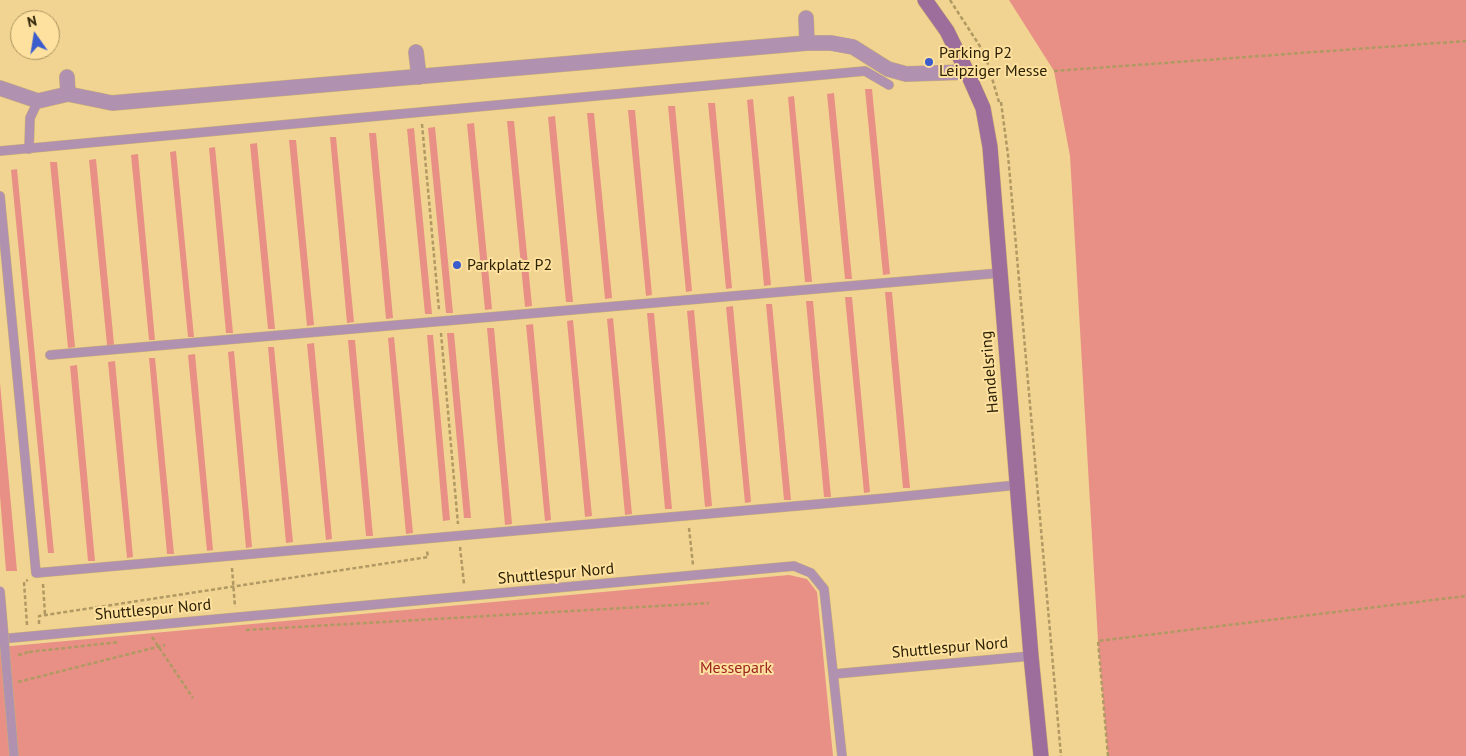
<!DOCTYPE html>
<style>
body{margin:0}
#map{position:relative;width:1466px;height:756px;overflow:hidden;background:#f1d491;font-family:"PT Sans",sans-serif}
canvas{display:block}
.north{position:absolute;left:10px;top:10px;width:50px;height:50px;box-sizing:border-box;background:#fee19e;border:1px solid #aa9461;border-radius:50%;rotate:347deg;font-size:14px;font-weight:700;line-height:20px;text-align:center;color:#2c2105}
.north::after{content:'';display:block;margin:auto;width:18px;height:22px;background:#3a5ccd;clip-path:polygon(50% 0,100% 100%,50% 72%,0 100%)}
</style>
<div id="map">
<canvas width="1466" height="756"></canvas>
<div class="north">N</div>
</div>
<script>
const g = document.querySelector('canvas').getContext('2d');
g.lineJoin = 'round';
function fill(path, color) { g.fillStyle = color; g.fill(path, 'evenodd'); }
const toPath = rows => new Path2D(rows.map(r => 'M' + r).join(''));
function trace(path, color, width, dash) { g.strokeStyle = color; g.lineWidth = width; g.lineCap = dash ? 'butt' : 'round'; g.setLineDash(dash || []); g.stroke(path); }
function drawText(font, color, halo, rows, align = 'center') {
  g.font = font + ' "PT Sans",sans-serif'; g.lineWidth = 4; g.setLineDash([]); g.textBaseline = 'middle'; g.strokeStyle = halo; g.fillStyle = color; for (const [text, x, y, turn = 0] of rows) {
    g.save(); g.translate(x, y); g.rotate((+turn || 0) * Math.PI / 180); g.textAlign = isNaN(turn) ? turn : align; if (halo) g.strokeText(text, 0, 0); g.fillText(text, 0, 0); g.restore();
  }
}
fill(toPath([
 [1009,0,1466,0,1466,756,1108,756,1098,641,1070,156,1054,71],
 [865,89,872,89,890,274,883,275],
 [834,93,852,279,845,279,827,94],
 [794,96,812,282,805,282,788,97],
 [753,99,771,285,764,286,747,100],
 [708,103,715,103,732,288,726,289],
 [668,106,675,106,692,291,686,292],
 [628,110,635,110,652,295,646,296],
 [587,113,594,113,612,298,605,299],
 [555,116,573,302,566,302,548,117],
 [507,121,514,121,532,306,525,307],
 [474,123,492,309,485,310,467,124],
 [435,127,453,313,446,313,428,128],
 [414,128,432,314,425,314,407,129],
 [369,133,376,133,393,318,386,319],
 [330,137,336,137,354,322,347,323],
 [289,140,296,140,314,325,307,326],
 [257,143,275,329,268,329,250,144],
 [215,147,233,333,226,333,209,148],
 [176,151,194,337,188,337,170,152],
 [138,154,155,340,149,340,131,155],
 [96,159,114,344,114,345,107,345,89,160],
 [50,162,57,162,75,347,68,348],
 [17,169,54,553,48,553,11,170],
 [885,292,892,292,910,488,903,488],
 [845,297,852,297,870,492,864,493],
 [806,301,813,301,831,497,824,497],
 [766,304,772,304,791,500,784,500],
 [733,306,751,502,745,503,726,307],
 [694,310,712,506,705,507,687,311],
 [647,313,654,313,672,509,665,509],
 [613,318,632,514,625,515,607,319],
 [573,320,592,516,585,517,567,321],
 [533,324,551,520,545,521,526,325],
 [487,328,494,328,512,524,505,525],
 [447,333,454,333,471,518,464,518],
 [427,335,433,335,450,520,443,521],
 [394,337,413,533,406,534,388,338],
 [348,340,355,340,373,536,366,536],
 [314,343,332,539,326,540,307,344],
 [268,347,274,347,293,542,286,543],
 [234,351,252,547,246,548,228,352],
 [195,354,213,550,207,551,188,355],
 [149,358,155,358,174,554,167,554],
 [115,361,133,557,127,558,108,362],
 [77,365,95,561,88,561,70,366],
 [0,383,17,571,6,571,0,496],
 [789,575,807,579,817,592,833,756,0,756,0,647]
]), '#e89086');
const lane = toPath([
 [29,149,30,118,38,101],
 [0,151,865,71,889,85],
 [0,196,36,573,887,498,1017,485],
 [50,355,1000,273],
 [0,639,794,566,811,573,824,589,842,756],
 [834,674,1031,656]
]);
const street = toPath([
 [806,18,807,43],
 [416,52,419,77],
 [67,77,68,94],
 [0,88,38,101,68,94,112,103,807,43,831,43,853,47,888,69,906,74,967,72]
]);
const secondary = toPath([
 [925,0,947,31,967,72,983,108,990,147,1031,656,1041,756]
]);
trace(lane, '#cab075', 10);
trace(street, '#cab075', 16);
trace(secondary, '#cab075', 16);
trace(toPath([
 [950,0,985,54,999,102],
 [1054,71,1466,41],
 [1001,102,1008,155,1061,756],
 [422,124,439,310],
 [441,333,458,524],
 [689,528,693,565],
 [460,547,464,584],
 [232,568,235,607],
 [43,584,45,615],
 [39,624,39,616,428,557,427,551],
 [27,625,24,582,28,580],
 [246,630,709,603],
 [152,637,193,698],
 [29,652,119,642],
 [18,655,29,652],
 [18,682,165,645],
 [1108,756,1098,641,1466,596]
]), '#b09963', 2.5, [4, 2.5]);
trace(lane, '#b191b0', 9);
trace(street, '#b191b0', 15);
trace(secondary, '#9d6e9c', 15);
const laneBridge = toPath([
 [0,591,14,756]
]);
trace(laneBridge, '#cab075', 10, []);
trace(laneBridge, '#b191b0', 9);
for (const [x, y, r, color] of [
 [929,62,5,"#3a5ccd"],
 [457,265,5,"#3a5ccd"]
]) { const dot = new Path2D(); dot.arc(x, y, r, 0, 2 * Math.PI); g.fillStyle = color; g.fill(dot); trace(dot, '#fee19e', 2); }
drawText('16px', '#2c2105', '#fee19e', [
 ["Parking P2",939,53],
 ["Leipziger Messe",939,71],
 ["Parkplatz P2",467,265]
], 'left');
drawText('16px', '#2c2105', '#fee19e', [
 ["Handelsring",990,372,-95],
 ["Shuttlespur Nord",556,574,-5],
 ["Shuttlespur Nord",153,610,-5],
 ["Shuttlespur Nord",950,648,-5]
]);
drawText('16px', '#9d2320', '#fee19e', [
 ["Messepark",736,668]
]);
</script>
